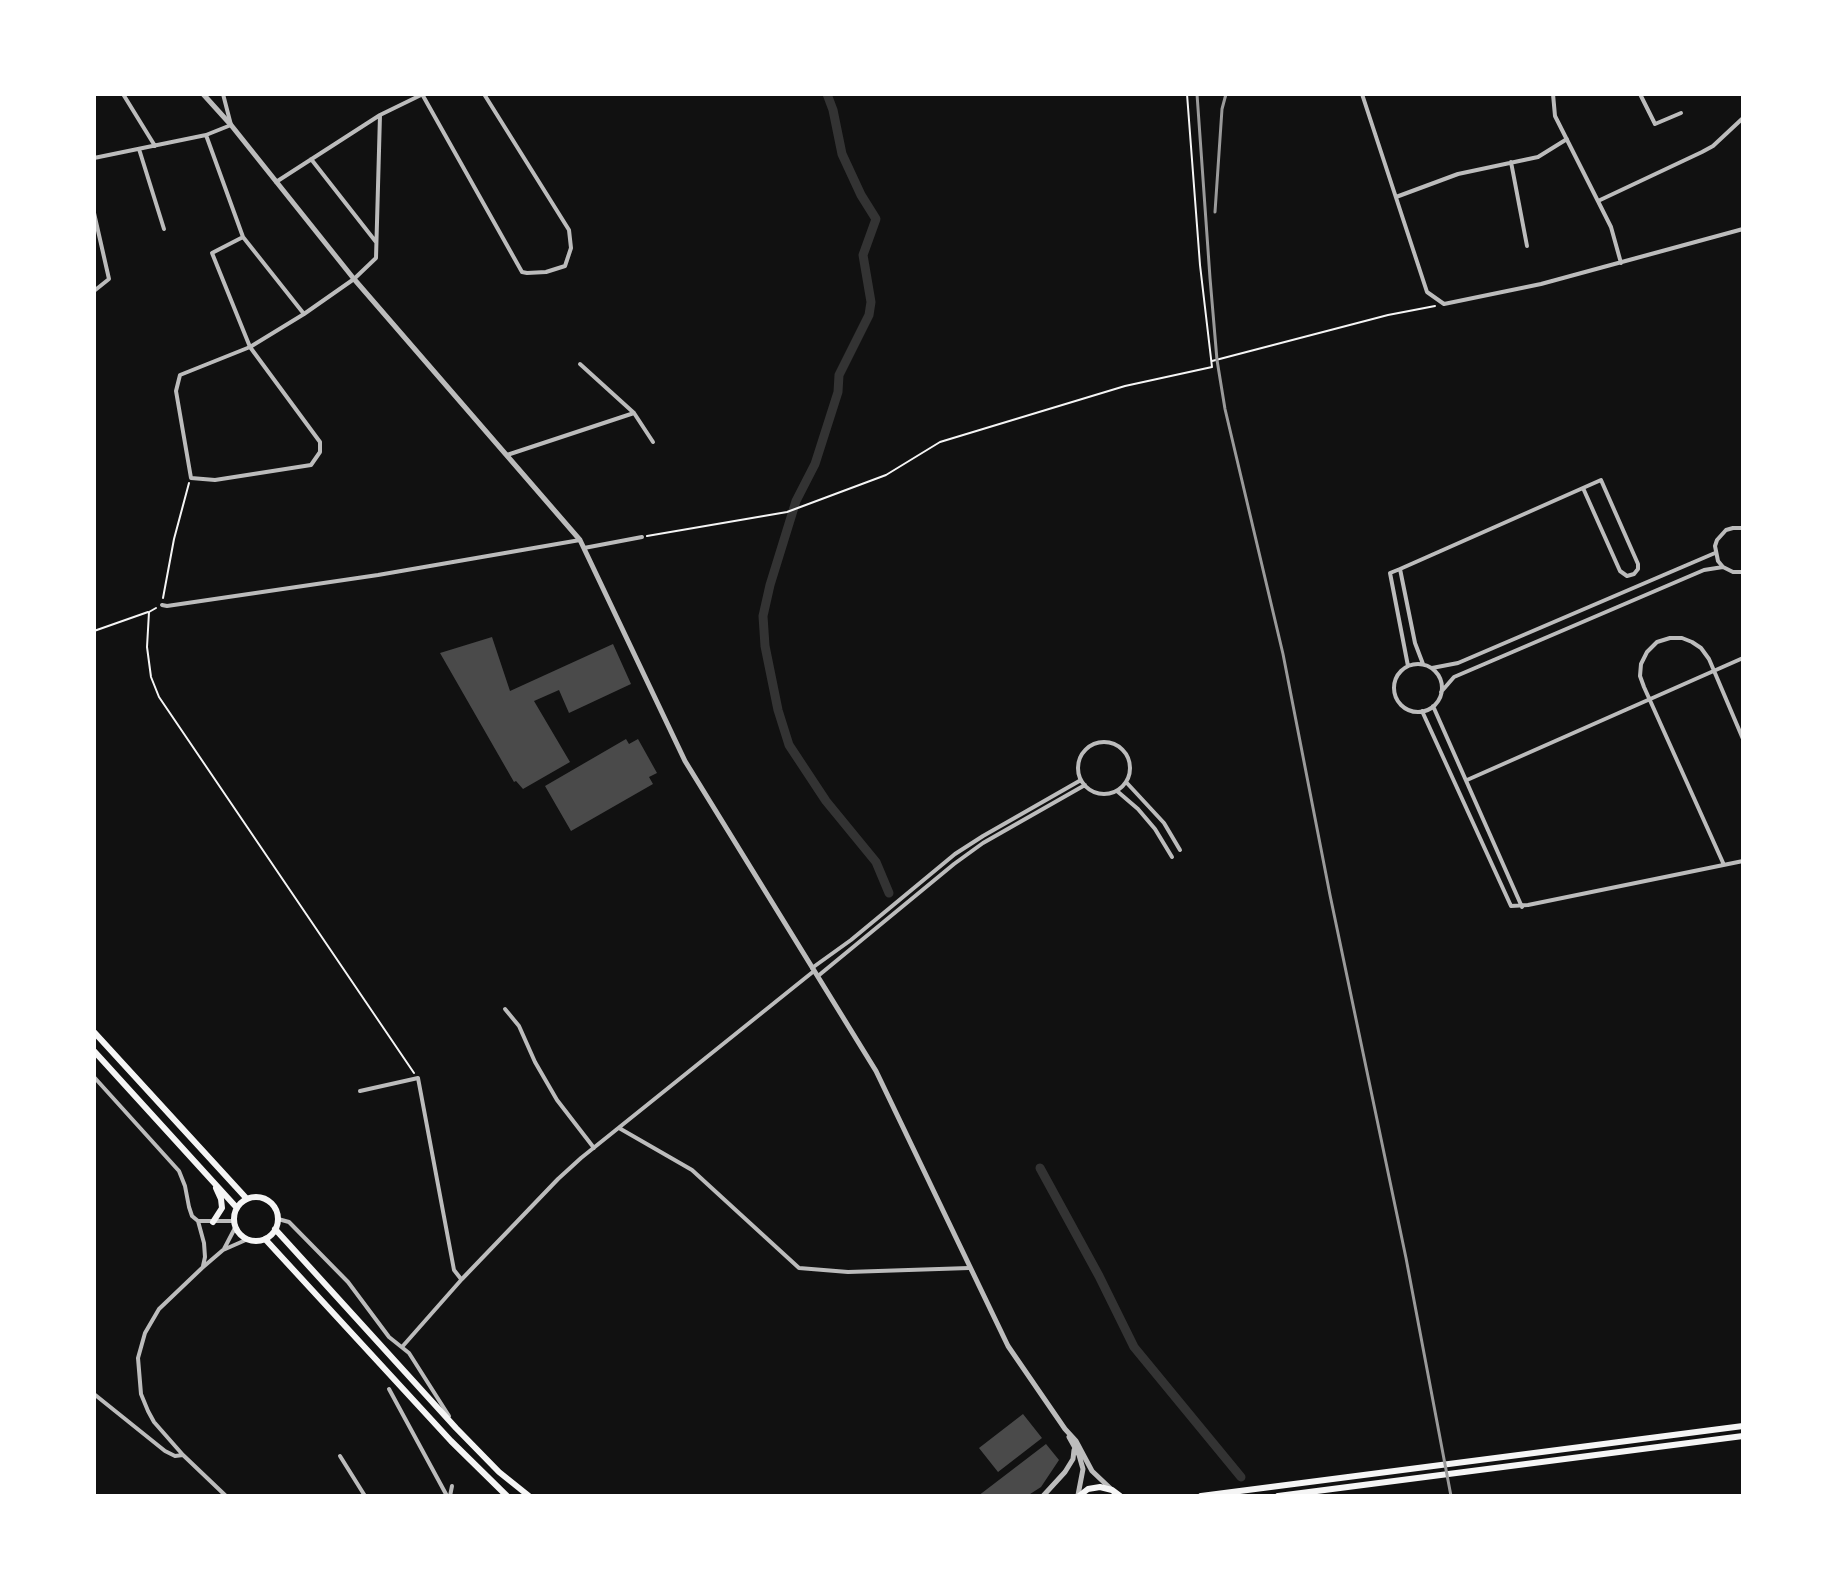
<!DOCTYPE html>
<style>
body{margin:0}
#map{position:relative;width:1837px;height:1590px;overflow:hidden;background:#111;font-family:"Space Grotesk",sans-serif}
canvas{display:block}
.frame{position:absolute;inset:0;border:96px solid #fff;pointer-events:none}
</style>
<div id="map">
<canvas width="1837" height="1590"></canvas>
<div class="frame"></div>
</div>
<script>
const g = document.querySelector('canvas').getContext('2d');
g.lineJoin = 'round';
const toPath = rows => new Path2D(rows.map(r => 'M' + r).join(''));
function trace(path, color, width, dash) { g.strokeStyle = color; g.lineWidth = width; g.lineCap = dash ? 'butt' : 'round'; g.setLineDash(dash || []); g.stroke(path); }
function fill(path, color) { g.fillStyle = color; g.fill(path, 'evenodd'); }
trace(toPath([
 [827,94,833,110,842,154,861,195,876,219,863,255,871,302,869,315,839,375,838,392,815,464,796,501,770,585,763,616,765,646,778,710,789,745,826,801,876,862,889,893],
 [1040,1168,1099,1276,1134,1347,1241,1477]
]), '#333', 9);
fill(toPath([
 [492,637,510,691,613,644,631,684,569,713,559,690,534,701,570,762,523,789,516,781,514,782,440,653],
 [626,739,629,744,638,739,657,773,649,777,653,784,571,831,545,786],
 [1023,1414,1042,1438,998,1472,979,1448],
 [1046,1444,1059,1460,1041,1487,1027,1496,978,1496]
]), '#4a4a4a');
trace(toPath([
 [1212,361,1388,315,1435,306],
 [647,536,787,512,886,475,940,442,1125,386,1212,367,1200,265,1187,94],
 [163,598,174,539,189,483],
 [156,608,149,612,147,647,151,677,159,697,414,1073],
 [94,631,148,612]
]), '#f5f5f5', 2);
trace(toPath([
 [123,94,155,146],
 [422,94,522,272,527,273,546,272,565,266,571,248,569,230,484,94],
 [1362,94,1427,292,1444,304,1541,284,1743,229],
 [1553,94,1555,116,1611,227,1621,263],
 [1640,94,1655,124,1681,113],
 [206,135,243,237,304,314],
 [139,149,164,229],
 [94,158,206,135,231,125,223,94],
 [311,159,376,242],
 [1511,162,1527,246],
 [276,182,380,115,421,95],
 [1396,197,1458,174,1538,157,1567,139],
 [1598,201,1702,152,1713,146,1743,118],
 [94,213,109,279,94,291],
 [243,237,212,253,250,347,320,442,320,452,311,465,215,480,191,478,176,391,180,375,250,347,304,314,354,279,376,258,380,115],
 [580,364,634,413,653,442],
 [507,455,634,413],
 [1743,528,1733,528,1726,530,1717,540,1715,546,1718,561,1723,567,1733,572,1743,572],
 [584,548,642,537],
 [1400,569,1601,480,1638,564,1638,569,1634,574,1627,576,1620,571,1583,488],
 [162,605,167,606,378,575,580,540],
 '1394 688a24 24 0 1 1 48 0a24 24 0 1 1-48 0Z',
 [1408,666,1390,573,1400,569,1415,643,1423,664],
 [1432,668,1458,663,1715,553],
 [1441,692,1454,677,1704,570,1723,567],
 [1433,706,1522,907],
 [1422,711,1511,906,1528,905,1743,861],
 '1078 768a26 26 0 1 1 52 0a26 26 0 1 1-52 0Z',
 [1467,780,1743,658],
 [1126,782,1164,823,1180,850],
 [1117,791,1138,809,1155,829,1172,857],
 [1724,865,1644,687,1640,676,1641,664,1647,652,1657,642,1670,638,1682,638,1692,642,1701,648,1709,659,1743,739],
 [812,968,851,940,955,854,983,836,1081,780],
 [818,976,954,864,983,843,1085,785],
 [505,1009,519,1026,535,1062,557,1100,594,1148],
 [94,1077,179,1171,185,1186,189,1207,192,1216,198,1221,235,1221],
 [360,1091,418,1078,454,1270,461,1279],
 [619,1128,692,1170,799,1268,848,1272,969,1268],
 [278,1219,289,1222,348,1282,389,1337,409,1353,449,1416],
 [198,1221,204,1243,205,1257,203,1266],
 [224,1249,236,1226],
 [402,1347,462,1279,558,1179,581,1158,814,971],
 [389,1389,447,1496],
 [94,1394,165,1451,175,1456,183,1455],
 [340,1456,365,1496],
 [226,1496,183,1455,154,1422,148,1411,141,1394,138,1358,145,1333,159,1309,202,1268,223,1250,248,1239],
 [450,1496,452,1486]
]), '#bcbcbc', 4);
trace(toPath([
 [203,94,231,125,354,279,580,540,685,761,876,1071,1008,1346,1065,1429,1076,1441,1092,1471,1111,1489],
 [1069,1437,1079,1455,1083,1469,1078,1495],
 [1043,1496,1065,1472,1073,1459,1074,1450]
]), '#bcbcbc', 5);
trace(toPath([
 [94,1032,247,1199],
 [94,1051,237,1208],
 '234 1219a22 22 0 1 1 44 0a22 22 0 1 1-44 0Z',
 [213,1222,222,1208,221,1199,216,1188],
 [275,1229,456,1428,499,1472,529,1496],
 [265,1239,451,1441,507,1496],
 [1079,1496,1088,1489,1100,1487,1112,1490,1120,1496],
 [1201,1496,1743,1426],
 [1278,1496,1743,1436]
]), '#f5f5f5', 6);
trace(toPath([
 [1197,94,1210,278,1217,360,1225,409,1283,654,1330,895,1406,1258,1451,1496],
 [1215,212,1222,109,1226,94]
]), '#9a9a9a', 3);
</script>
